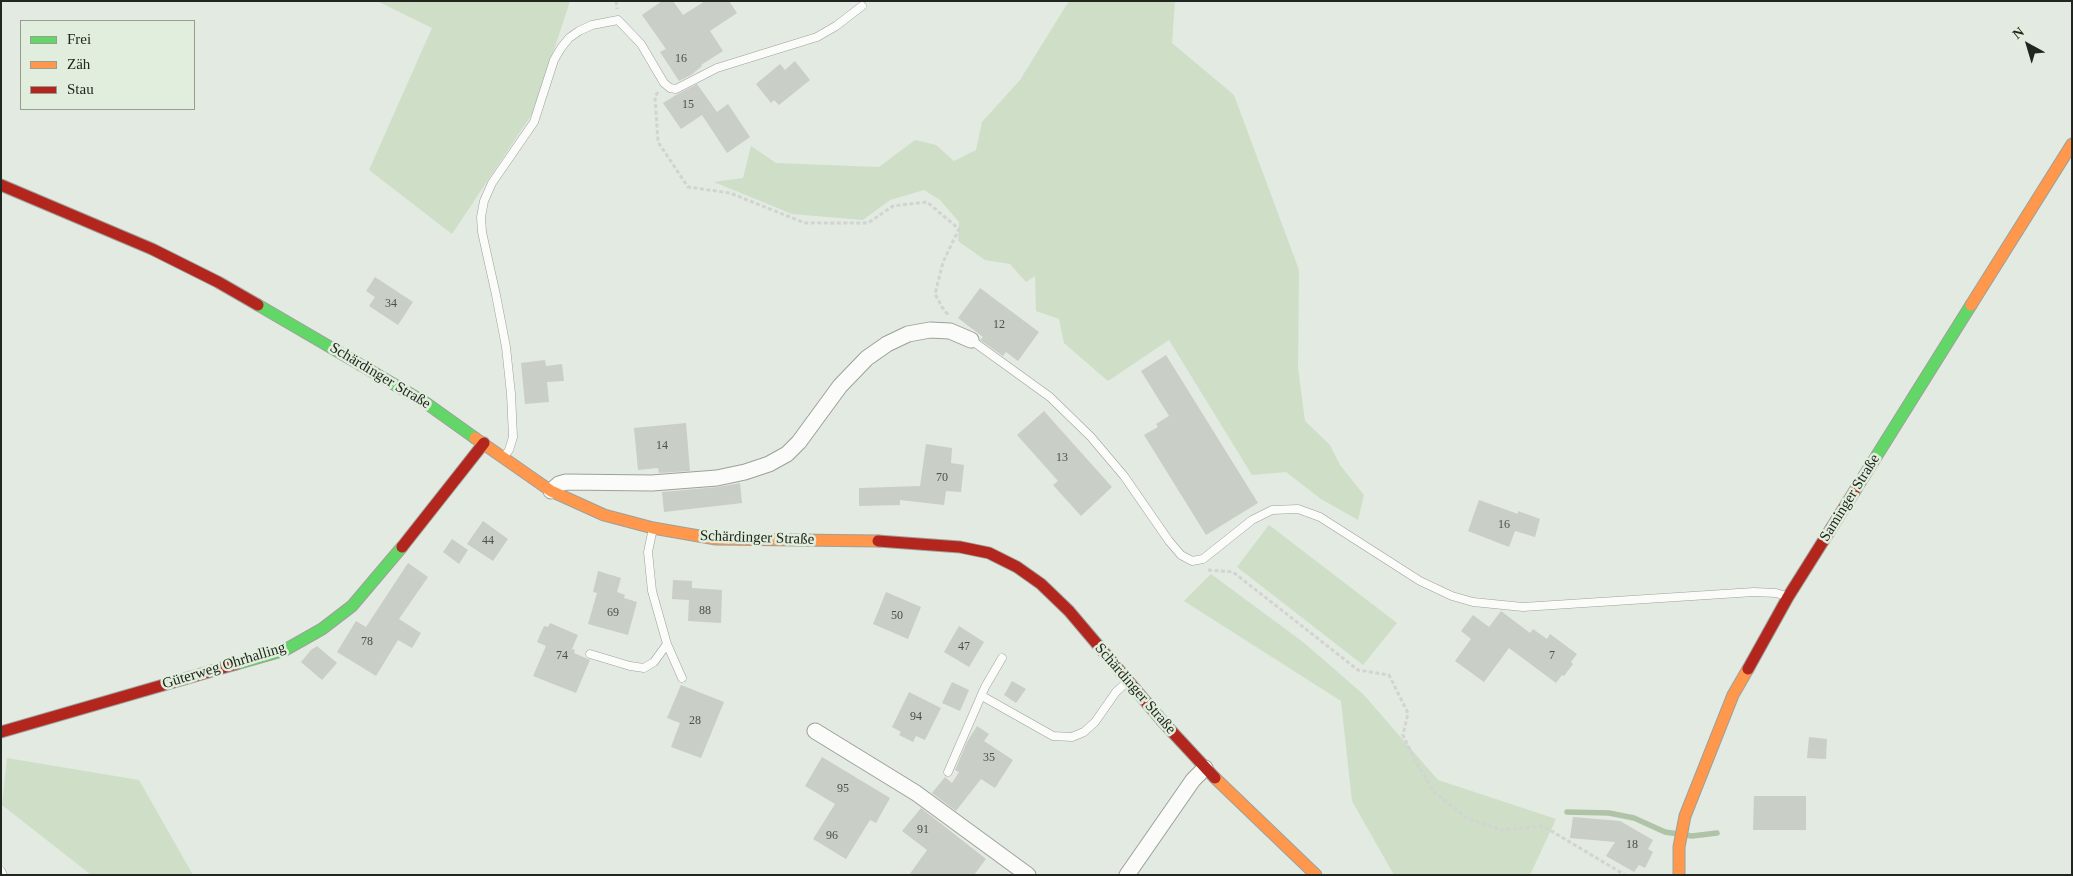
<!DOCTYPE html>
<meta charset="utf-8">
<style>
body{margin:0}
#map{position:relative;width:2073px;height:876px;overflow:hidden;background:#e3eae1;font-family:Georgia,serif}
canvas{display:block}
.frame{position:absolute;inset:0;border:2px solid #222620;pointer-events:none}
.legend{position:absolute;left:20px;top:20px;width:175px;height:90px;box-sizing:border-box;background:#e2eedd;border:1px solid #959e91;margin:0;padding:6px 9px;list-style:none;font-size:15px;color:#222620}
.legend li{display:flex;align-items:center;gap:10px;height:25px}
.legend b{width:25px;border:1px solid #959e91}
.north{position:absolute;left:2003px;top:20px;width:50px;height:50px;-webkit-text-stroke:4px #e2eedd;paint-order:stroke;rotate:321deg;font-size:14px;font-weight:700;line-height:20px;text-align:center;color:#222620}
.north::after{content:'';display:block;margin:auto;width:18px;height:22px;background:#222620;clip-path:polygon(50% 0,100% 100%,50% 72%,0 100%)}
</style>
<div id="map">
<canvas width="2073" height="876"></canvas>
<div class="frame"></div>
<ul class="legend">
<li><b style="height:6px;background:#63d668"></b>Frei</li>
<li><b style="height:6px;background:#ff974d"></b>Zäh</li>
<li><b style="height:6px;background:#b3261e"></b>Stau</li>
</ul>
<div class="north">N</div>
</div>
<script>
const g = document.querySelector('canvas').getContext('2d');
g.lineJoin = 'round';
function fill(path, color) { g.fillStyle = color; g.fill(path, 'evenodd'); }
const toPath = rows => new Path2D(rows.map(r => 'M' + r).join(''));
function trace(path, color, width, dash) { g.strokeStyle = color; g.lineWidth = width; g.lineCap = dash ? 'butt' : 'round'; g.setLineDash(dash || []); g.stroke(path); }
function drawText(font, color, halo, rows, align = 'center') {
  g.font = font + ' Georgia,serif'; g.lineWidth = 5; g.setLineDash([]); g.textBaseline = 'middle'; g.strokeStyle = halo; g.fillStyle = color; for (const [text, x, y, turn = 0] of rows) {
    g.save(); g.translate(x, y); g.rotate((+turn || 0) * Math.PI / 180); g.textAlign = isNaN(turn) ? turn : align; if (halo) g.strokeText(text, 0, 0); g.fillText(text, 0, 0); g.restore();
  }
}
fill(toPath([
 [377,1,570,1,534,111,452,234,369,170,432,28],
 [1069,1,1175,1,1172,43,1234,95,1299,270,1298,368,1305,421,1330,445,1340,465,1364,495,1358,520,1321,499,1286,472,1252,475,1169,340,1108,381,1064,343,1059,319,1036,311,1035,276,1026,282,1010,264,985,260,958,241,959,222,940,200,924,190,890,200,863,220,792,214,714,182,743,178,751,146,776,163,879,167,915,140,936,145,954,161,976,150,982,122,1020,80],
 [1269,525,1397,623,1363,665,1237,567],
 [1211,574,1303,642,1363,694,1438,780,1556,819,1530,875,1394,875,1352,801,1341,701,1184,601],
 [7,758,139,780,193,875,90,874,2,805]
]), '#cedec7');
trace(toPath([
 [1567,812,1609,813,1634,818,1665,832,1692,836,1717,833]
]), '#afc4a7', 5.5);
fill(toPath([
 [662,1,673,1,683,15,705,1,729,1,737,13,710,31,723,51,701,65,702,66,691,75,679,81,660,52,666,49,642,15],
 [795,61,810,80,779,105,774,100,771,103,756,84,780,64,785,70],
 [697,84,717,112,728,104,750,137,727,153,702,115,681,129,663,103,676,95],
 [375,277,413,302,398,325,369,306,375,297,366,291],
 [980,288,1039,332,1018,361,1006,352,1003,356,980,340,983,337,958,318],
 [1166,355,1258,503,1206,535,1144,435,1158,427,1156,424,1169,416,1141,371],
 [545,360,546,366,562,364,564,381,547,382,549,402,525,404,521,363],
 [1044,411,1112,487,1081,516,1053,485,1058,481,1017,435],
 [686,423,690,471,659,473,658,468,638,470,634,428],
 [926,444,952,448,951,463,964,465,961,492,946,491,944,505,900,500,900,505,859,506,859,488,920,486],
 [740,483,742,503,664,512,662,492,718,487],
 [1479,500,1518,514,1518,511,1540,519,1535,537,1515,531,1509,547,1468,531],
 [483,521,508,539,493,561,467,544],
 [452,539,468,550,459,564,443,552],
 [408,563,428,577,399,619,421,633,412,648,398,640,376,676,337,652,356,621,366,627],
 [598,571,621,578,617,592,625,595,624,598,637,602,628,635,588,624,597,593,593,592],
 [673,580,692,581,692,588,722,590,721,623,688,621,689,600,672,599],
 [886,592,921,607,908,639,873,624],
 [1501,611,1530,633,1533,629,1547,639,1550,634,1577,654,1571,662,1573,664,1564,676,1562,675,1556,683,1509,648,1484,682,1455,661,1471,639,1461,631,1473,615,1489,627],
 [550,623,578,635,572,649,575,650,574,653,590,660,576,693,533,676,546,646,537,642,544,626,548,627],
 [959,626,984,642,969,667,944,652],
 [317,646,337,663,322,680,301,662,311,650],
 [1012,681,1026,689,1016,703,1004,695],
 [952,682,969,690,960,711,942,703],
 [681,685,724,702,701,758,671,747,680,723,667,718],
 [909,692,941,708,925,740,916,736,913,742,899,735,901,732,892,727],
 [977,726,989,734,984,741,1013,760,995,788,981,779,956,811,932,793,945,777,952,783,959,772,955,770,967,742],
 [1809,737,1827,739,1826,759,1807,758],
 [822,757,890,798,876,823,870,820,846,859,813,839,835,804,805,786],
 [1754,796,1806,796,1806,830,1753,830],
 [921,808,986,859,974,875,909,875,927,850,902,831],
 [1573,817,1620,821,1653,840,1648,849,1653,852,1645,868,1639,865,1634,872,1606,856,1615,842,1570,838]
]), '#c9cec7');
const lane = toPath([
 [971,340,1050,397,1091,437,1124,476,1169,541,1181,555,1192,561,1203,559,1252,520,1272,510,1298,509,1320,517,1420,581,1452,596,1473,602,1523,607,1754,592,1776,593,1786,596],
 [504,457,509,450,513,437,511,394,506,347,496,295,482,232,481,217,484,201,492,183,534,122,554,60,561,48,569,38,579,31,592,25,618,20,641,44,664,83,670,88,676,89,717,68,817,37,836,26,862,6],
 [667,644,682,678],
 [590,654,630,666,644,668,654,662,667,644,652,591,648,552,653,528],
 [982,696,1053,736,1072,737,1084,732,1095,722,1116,692,1127,682],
 [948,772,985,687,1002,658],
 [1,871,3,875]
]);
const street = toPath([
 [551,491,559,484,566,482,652,483,717,478,745,472,769,464,787,454,799,442,840,386,867,358,887,344,908,334,930,330,950,331,971,340],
 [815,731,916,793,1028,875],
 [1127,875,1193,780,1205,768]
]);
const fast = toPath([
 [258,305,426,403,475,438],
 [1854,492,1971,305],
 [236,664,285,650,322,629,352,606,402,547]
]);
const slow = toPath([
 [1971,305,2072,144],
 [475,438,551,491,604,515,653,528,716,539,878,541],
 [1215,778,1316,875],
 [1679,875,1679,847,1685,816,1733,695,1748,669]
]);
const jam = toPath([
 [1,185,152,249,218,282,258,305],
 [878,541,960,547,989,553,1017,567,1041,584,1069,611,1163,722,1215,778],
 [402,547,484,443],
 [1748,669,1788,597,1854,492],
 [1,732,236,664]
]);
trace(lane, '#9ca19b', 9);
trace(street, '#9ca19b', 17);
trace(fast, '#9ca19b', 13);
trace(slow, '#9ca19b', 13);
trace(jam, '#9ca19b', 13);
trace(toPath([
 [616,1,617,9],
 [658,92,655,97,658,142,688,187,730,193,805,223,868,223,893,206,927,202,959,229,943,262,935,294,942,307,949,316],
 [1208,570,1233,572,1358,670,1389,675,1408,713,1403,735,1415,760,1434,792,1467,818,1501,830,1543,826,1625,875]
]), '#d2d4d2', 3, [4, 2.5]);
trace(lane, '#fbfcfa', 8);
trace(street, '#fbfcfa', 15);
trace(fast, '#63d668', 11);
trace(slow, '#ff974d', 11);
trace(jam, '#b3261e', 11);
drawText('12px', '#4c504a', null, [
 ["16",681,59],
 ["15",688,105],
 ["34",391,304],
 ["12",999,325],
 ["14",662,446],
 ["13",1062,458],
 ["70",942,478],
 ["16",1504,525],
 ["44",488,541],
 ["88",705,611],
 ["69",613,613],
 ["50",897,616],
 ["78",367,642],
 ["47",964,647],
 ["74",562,656],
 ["7",1552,656],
 ["94",916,717],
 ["28",695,721],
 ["35",989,758],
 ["95",843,789],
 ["91",923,830],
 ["96",832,836],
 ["18",1632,845]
]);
drawText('15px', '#222620', '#e2eedd', [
 ["Schärdinger Straße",380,376,31],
 ["Saminger Straße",1850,498,-58],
 ["Schärdinger Straße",757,538,2],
 ["Güterweg Ohrhalling",224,666,-17],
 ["Schärdinger Straße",1135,689,49]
]);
</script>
